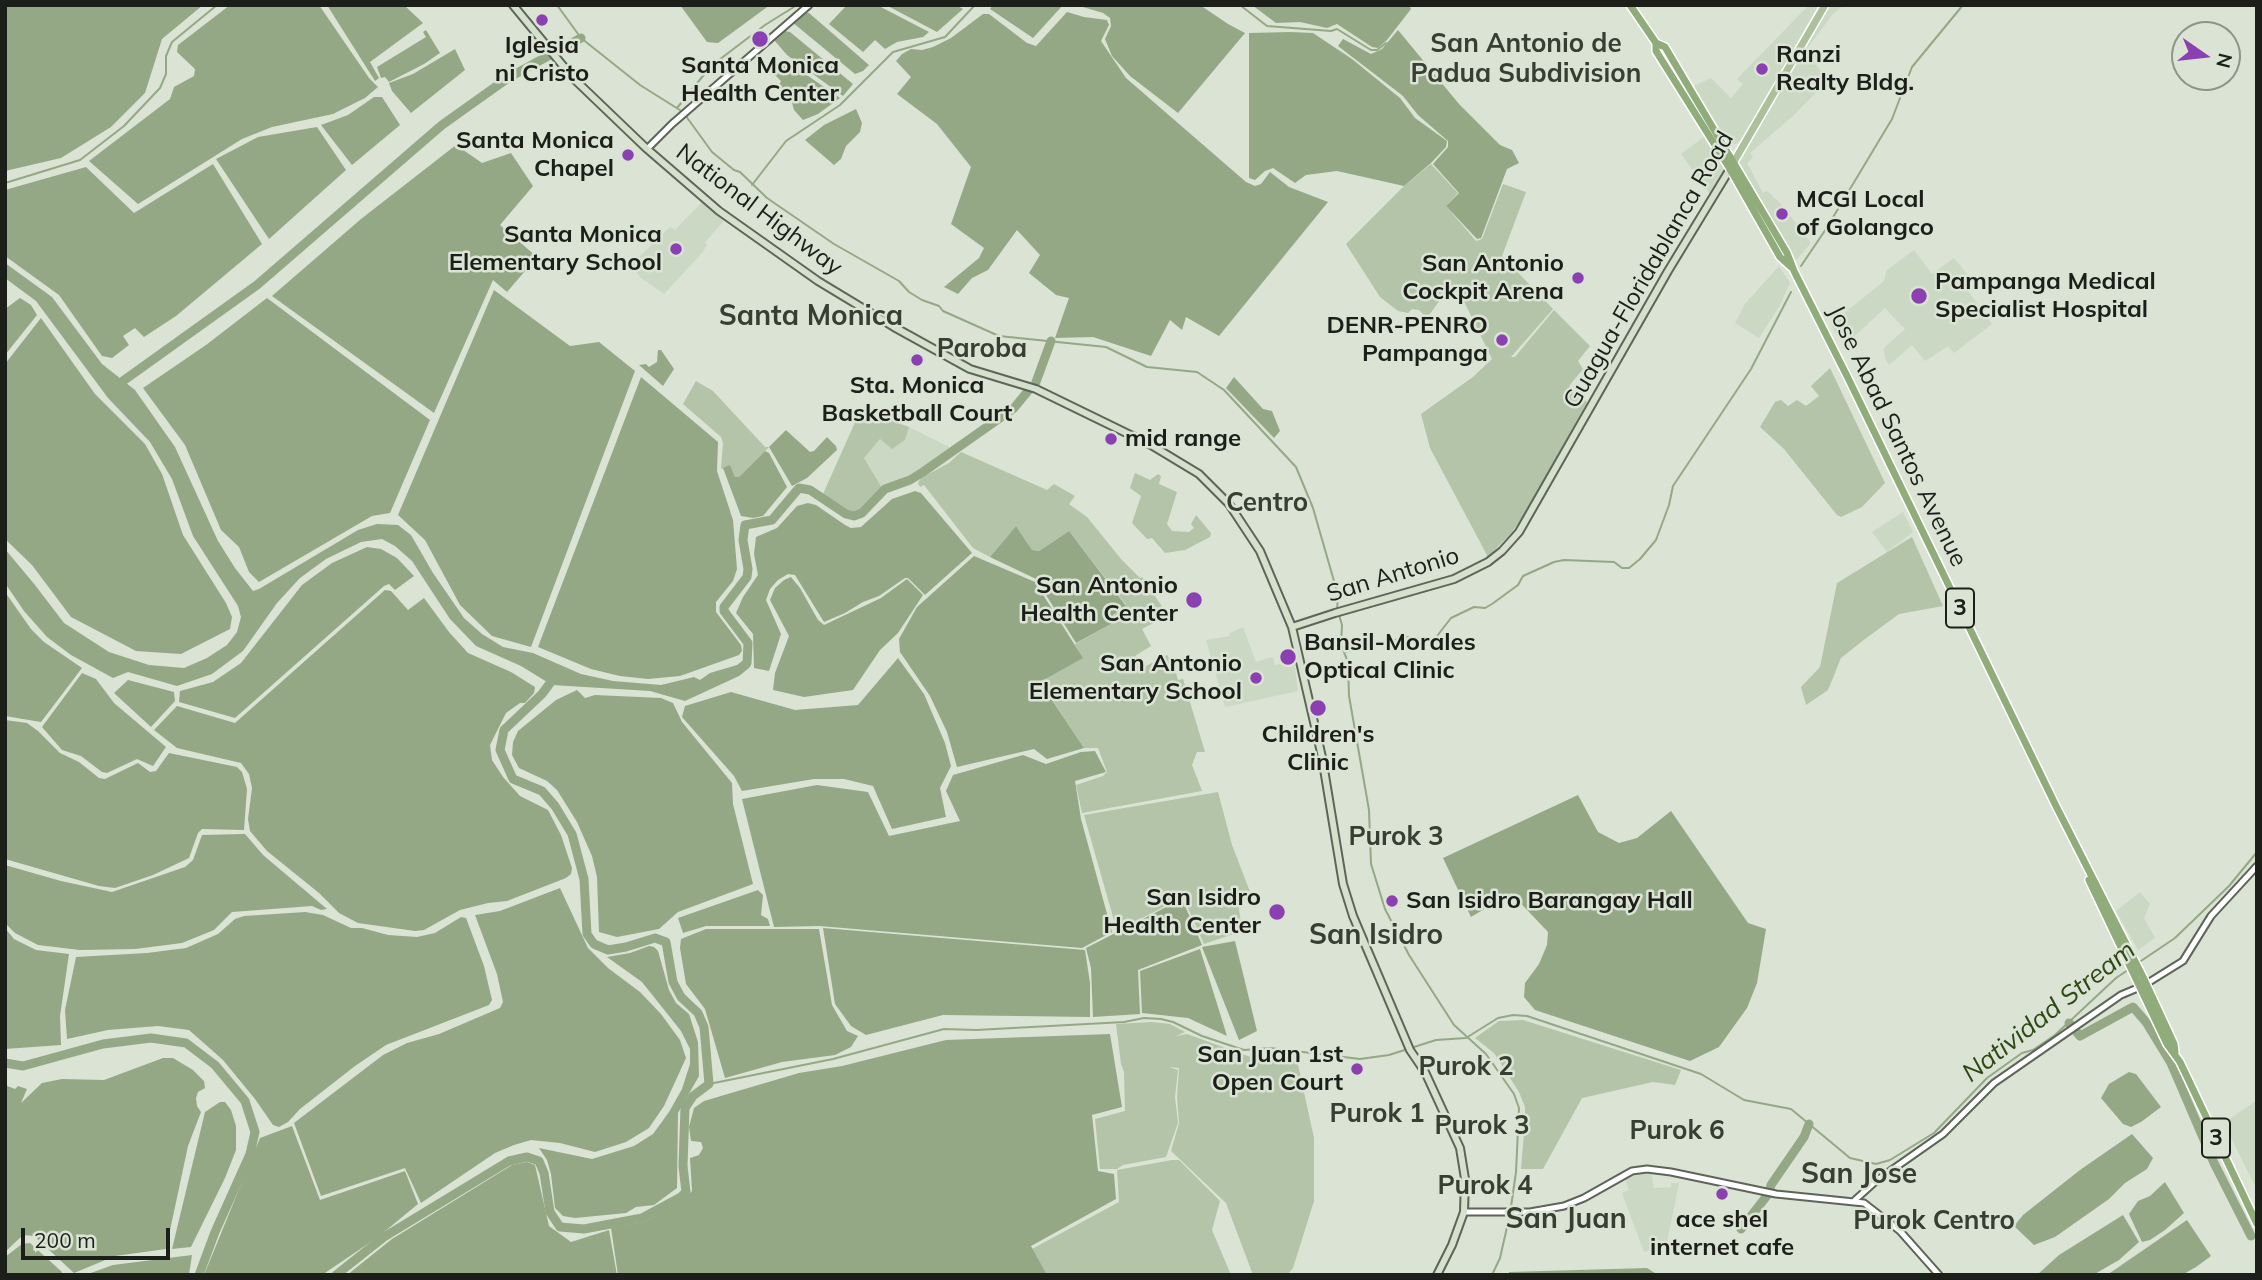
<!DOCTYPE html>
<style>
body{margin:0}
#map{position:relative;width:2262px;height:1280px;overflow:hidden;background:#dae3d4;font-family:Mulish,sans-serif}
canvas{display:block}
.frame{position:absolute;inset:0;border:7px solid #1b1e19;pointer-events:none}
.north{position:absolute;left:2171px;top:21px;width:70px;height:70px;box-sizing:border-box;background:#dae3d4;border:2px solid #8e9489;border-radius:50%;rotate:104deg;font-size:19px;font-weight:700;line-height:28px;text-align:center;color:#1b1e19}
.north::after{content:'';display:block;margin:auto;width:24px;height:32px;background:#8b40b1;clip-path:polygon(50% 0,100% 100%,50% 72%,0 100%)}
.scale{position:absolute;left:21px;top:1228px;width:149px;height:32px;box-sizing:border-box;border:4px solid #1b1e19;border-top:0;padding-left:9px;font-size:21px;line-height:24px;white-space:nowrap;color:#1b1e19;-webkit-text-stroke:5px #dae3d4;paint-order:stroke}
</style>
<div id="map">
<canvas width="2262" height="1280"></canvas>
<div class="frame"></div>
<div class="north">N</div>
<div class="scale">200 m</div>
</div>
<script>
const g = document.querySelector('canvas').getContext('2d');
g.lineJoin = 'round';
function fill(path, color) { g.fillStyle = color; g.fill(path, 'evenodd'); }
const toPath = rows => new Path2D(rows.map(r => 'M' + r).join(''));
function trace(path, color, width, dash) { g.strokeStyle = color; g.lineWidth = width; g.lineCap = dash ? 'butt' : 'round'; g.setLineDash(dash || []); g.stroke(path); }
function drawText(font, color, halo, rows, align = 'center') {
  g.font = font + ' Mulish,sans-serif'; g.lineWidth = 5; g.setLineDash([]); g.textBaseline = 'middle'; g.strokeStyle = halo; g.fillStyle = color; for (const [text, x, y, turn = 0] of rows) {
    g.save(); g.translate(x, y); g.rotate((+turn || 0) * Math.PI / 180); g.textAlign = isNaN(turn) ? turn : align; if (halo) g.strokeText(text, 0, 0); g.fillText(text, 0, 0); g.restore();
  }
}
fill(toPath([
 [1809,5,1818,5,1759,113,1740,141,1735,144,1727,140,1694,86,1711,78,1731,98,1743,84,1737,79],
 [1827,5,1844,5,1833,14,1805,51,1828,80,1794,115,1750,153,1753,157,1747,163,1763,193,1767,191,1781,204,1811,243,1796,260,1737,159],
 [1704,137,1725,171,1710,194,1681,154],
 [702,202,724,221,705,242,707,245,702,253,664,294,640,277,635,270,634,262,670,227,675,230],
 [1914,250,1932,274,1954,258,1970,278,1963,284,1992,324,1954,353,1948,346,1925,361,1912,345,1889,365,1885,358,1884,348,1905,329,1885,308,1846,344,1839,332,1836,334,1831,324,1884,281,1887,270],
 [1779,266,1790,283,1780,305,1759,338,1735,323,1745,304],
 [909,427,951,448,920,471,920,475,882,488,864,458,880,439,892,449,905,440],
 [1903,512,1913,532,1887,552,1872,532],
 [1243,627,1256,662,1273,657,1275,665,1294,661,1298,691,1225,707,1206,640,1229,636,1230,633],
 [2140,892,2150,904,2144,918,2155,938,2138,950,2116,911],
 [2257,1100,2257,1183,2254,1184,2224,1123],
 [1651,1173,1654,1188,1671,1187,1671,1183,1679,1183,1666,1247,1644,1252,1622,1193,1629,1190,1625,1178]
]), '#cbd8c3');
fill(toPath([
 [1431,164,1458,193,1446,206,1476,241,1482,239,1503,184,1526,192,1502,256,1553,309,1511,357,1515,357,1554,310,1590,346,1578,361,1583,369,1569,386,1587,402,1528,509,1512,532,1488,557,1430,448,1421,414,1473,377,1492,359,1457,287,1443,296,1427,318,1419,310,1412,309,1408,313,1398,311,1380,297,1346,244,1404,186],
 [1830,368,1885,483,1862,507,1841,517,1837,515,1784,449,1760,427,1775,402,1781,400,1788,406,1797,400,1806,406,1819,396,1811,386],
 [696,381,713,391,765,447,769,447,739,477,735,477,730,466,721,469,723,443,721,437,683,404],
 [861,409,909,427,905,440,892,449,880,439,864,458,882,488,860,511,854,514,846,512,823,494],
 [961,452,1047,490,1054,484,1075,496,1069,504,1087,517,1121,559,1140,578,1142,577,1165,611,1165,617,1142,629,1151,646,1135,656,1142,668,1167,655,1174,665,1178,680,1183,679,1205,752,1197,752,1192,765,1202,791,1082,813,1076,785,1103,776,1107,772,1098,748,1084,748,1040,681,1082,658,1075,644,1111,624,1113,616,1126,605,1069,531,1039,551,1032,550,1016,526,990,557,973,548,924,485,920,487,918,483,921,478,949,463],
 [1135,473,1150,480,1158,474,1161,476,1159,484,1177,492,1167,524,1172,531,1189,532,1194,528,1191,524,1196,515,1211,533,1210,537,1185,550,1165,553,1152,538,1147,539,1132,523,1141,496,1130,488],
 [1912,537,1943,606,1899,614,1865,639,1841,658,1828,690,1806,705,1801,687,1820,667,1837,583],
 [1218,792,1232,845,1252,897,1238,902,1242,931,1204,944,1183,897,1117,931,1084,815],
 [1523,1020,1681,1070,1675,1085,1653,1082,1582,1098,1543,1169,1521,1169,1525,1121,1525,1107,1519,1092,1494,1053,1475,1038,1499,1021],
 [1151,1022,1170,1024,1185,1032,1176,1036,1187,1034,1256,1059,1297,1060,1314,1138,1314,1201,1293,1268,1287,1275,1253,1275,1226,1203,1171,1151,1179,1123,1177,1097,1179,1068,1169,1067,1178,1070,1175,1097,1178,1123,1166,1157,1123,1165,1117,1169,1100,1169,1095,1119,1125,1111,1124,1072,1121,1064,1116,1024],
 [1172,1160,1179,1160,1220,1201,1212,1230,1231,1275,1047,1275,1032,1249,1119,1202,1117,1170]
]), '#b3c4a8');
fill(toPath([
 [5,5,203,5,162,39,145,93,111,127,61,158,5,171],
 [230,5,319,5,369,78,378,87,365,98,333,114,272,127,242,139,138,204,89,161,170,99,174,87,194,76,195,69,177,52,178,45],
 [327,5,404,5,423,23,370,62,379,78,375,81],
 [680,5,770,5,718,43,707,42],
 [847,5,877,5,929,32,923,37,897,42,885,49,875,40,863,52,829,24],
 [886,5,956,5,963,9,937,32],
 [993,5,1063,5,1033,38,990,9],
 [1076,5,1200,5,1228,24,1245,33,1178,113,1130,76,1112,56,1105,39,1111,26,1110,18,1103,13],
 [1252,5,1409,5,1411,9,1387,40,1378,48,1372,47,1337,24,1327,28,1300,22,1276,23],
 [805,12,809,13,869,65,863,71,855,74,792,22],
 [1067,12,1084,17,1107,20,1109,25,1101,41,1126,78,1246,182,1255,186,1261,184,1270,172,1289,187,1328,202,1219,336,1186,317,1182,330,1170,320,1151,356,1093,337,1055,338,1069,298,1056,295,1029,273,1040,255,1017,230,988,270,972,278,958,294,944,287,979,258,984,248,951,224,971,167,937,124,897,94,911,77,896,61,902,54,911,49,922,50,933,47,951,38,983,14,989,14,1027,43,1036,46],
 [426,30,440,53,424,64,389,82,385,77,381,78,377,67,426,37,423,32],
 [1398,30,1459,104,1500,145,1512,150,1519,163,1507,169,1481,238,1477,239,1446,206,1459,193,1433,164,1448,147,1448,141,1418,115,1403,96,1338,46,1343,39,1371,54,1382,49],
 [785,31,790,32,853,84,843,96,787,55,774,40],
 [1290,32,1313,33,1352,59,1400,98,1415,118,1447,141,1446,147,1431,163,1404,186,1337,171,1306,175,1295,183,1273,168,1265,171,1255,180,1249,178,1249,33],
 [455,49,465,70,411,113,392,91,389,83,413,74],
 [785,60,840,98,818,114,803,120,794,110,790,95,779,85,781,81,774,74],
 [374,97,382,97,400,125,352,165,321,125,348,115],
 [856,109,862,123,860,132,846,146,841,159,834,165,805,140,824,125],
 [317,127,346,170,269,239,216,159,258,137],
 [456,145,482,163,511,153,533,186,500,225,537,257,507,292,493,280,434,413,272,296,361,219],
 [213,164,262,244,176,316,144,337,135,328,123,336,129,345,112,358,102,356,59,295,5,256,5,190,86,167,134,213],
 [5,263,52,297,102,364,135,390,175,447,218,541,235,568,253,591,259,589,358,530,377,524,398,525,411,535,433,573,464,618,482,634,503,647,533,653,581,674,613,681,661,685,694,677,700,680,710,673,737,665,745,659,750,667,739,676,685,701,650,691,552,685,521,666,476,646,450,619,412,561,395,546,382,539,361,542,326,559,300,578,277,603,243,651,212,674,177,686,128,672,113,678,71,655,47,637,24,611,5,583,5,549,35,585,64,623,109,652,149,665,184,668,207,658,227,645,237,632,241,617,238,606,193,536,172,479,150,442,108,398,36,301,5,278],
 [494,290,570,346,599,342,635,371,531,647,492,636,460,605,425,540,398,515],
 [20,298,31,305,37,315,5,355,5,309],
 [267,298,430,420,390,513,372,516,259,582,249,572,239,547,221,530,185,445,143,388,206,345],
 [41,318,95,394,145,444,162,474,183,535,226,603,232,617,230,629,181,654,136,651,71,617,32,565,5,539,5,364],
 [658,350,661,350,674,369,663,386,639,365,646,364,649,367,657,362],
 [641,377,718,442,717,471,733,520,737,569,733,581,716,602,716,612,741,645,742,651,739,655,680,676,648,679,620,676,591,669,538,647],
 [1234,377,1263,409,1272,411,1280,431,1274,438,1226,388],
 [786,430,810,452,814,451,827,437,836,446,837,450,807,478,792,486,769,447],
 [765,451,769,453,787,487,763,516,753,518,741,516,723,468,730,465,735,477,739,477],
 [915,491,921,493,972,553,925,595,908,578,905,578,879,596,863,602,845,613,824,622,795,575,788,574,778,580,770,589,766,600,781,634,769,671,754,668,753,634,736,613,743,597,758,575,754,554,756,537,777,528,797,506,808,503,816,505,845,525,851,528,861,527,892,499],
 [1016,526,1032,550,1039,551,1069,531,1126,606,1113,615,1111,624,1076,643,1036,579,990,557],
 [367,547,381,549,397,558,414,576,395,590,389,584,384,586,235,718,179,702,180,691,213,682,241,663,302,585,332,563],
 [974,556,1035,582,1083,658,1040,682,1084,748,1047,759,1034,749,957,767,947,732,930,696,900,652,899,639,917,607],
 [791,577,800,588,818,620,824,625,881,598,907,579,923,595,898,633,880,650,853,690,804,697,773,690,775,673,789,636,770,600,775,588,784,580],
 [385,590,391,591,408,610,424,598,449,632,468,653,511,672,535,687,534,693,525,703,520,703,506,713,490,745,492,760,503,777,520,796,548,810,561,835,572,868,571,874,566,878,507,901,488,903,460,910,424,930,415,931,358,923,339,913,319,893,267,851,250,831,248,819,252,788,249,774,241,763,177,748,154,730,177,706,235,723],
 [5,592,31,629,44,642,82,668,41,722,5,716],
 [898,658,924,694,945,743,951,766,940,788,946,817,892,829,873,786,844,779,814,779,742,791,734,776,682,717,685,706,731,692,795,710,858,705],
 [82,673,96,679,114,703,166,747,153,766,137,759,107,773,102,772,81,756,62,750,42,727],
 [128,680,174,692,175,701,151,727,114,693],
 [577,690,585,698,595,695,661,698,673,703,682,722,732,783,733,804,753,884,678,912,659,929,617,937,599,932,597,877,592,856,577,822,557,790,547,781,519,768,512,755,513,742,518,731,556,700],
 [5,720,27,723,38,731,60,753,79,762,99,778,105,779,138,763,150,772,156,771,169,753,237,767,242,772,247,789,244,830,202,829,198,833,189,858,153,875,115,888,99,886,5,859],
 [1095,751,1106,772,1075,781,1081,819,1112,932,1082,948,819,926,774,927,742,799,817,785,868,792,889,836,960,821,946,791,953,775,1023,755,1046,764,1081,752],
 [1578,795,1598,832,1619,843,1637,838,1671,811,1748,923,1766,929,1757,983,1747,1008,1719,1047,1690,1061,1535,1010,1524,997,1525,983,1539,964,1547,945,1548,932,1511,893,1471,917,1443,858],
 [245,834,263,855,327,909,321,910,312,906,232,912,214,930,182,943,135,949,80,950,38,945,15,933,5,923,5,865,61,881,112,892,185,867,193,860,202,835],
 [560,888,588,948,608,968,640,992,661,1014,680,1040,686,1058,664,1106,649,1128,626,1142,595,1152,560,1143,531,1140,514,1145,495,1153,421,1203,405,1168,321,1196,294,1123,383,1055,407,1043,439,1034,500,1008,503,1002,497,974,475,915,500,911],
 [758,890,763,895,761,915,768,919,770,926,706,926,683,933,678,918],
 [1182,899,1202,945,1138,970,1140,1014,1093,1017,1091,968,1086,948],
 [305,912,323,915,351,928,362,928,388,935,417,937,435,933,461,917,466,918,484,966,492,1000,489,1005,386,1045,355,1066,300,1109,288,1122,279,1127,273,1125,255,1099,223,1060,189,1030,158,1026,108,1030,67,1039,65,1010,76,957,147,953,186,948,218,934,235,919,244,916],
 [5,928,14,939,36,950,69,954,60,1016,61,1045,5,1049],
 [823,928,1085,950,1090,983,1090,1017,943,1015,866,1035,851,1026,835,1004],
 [706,929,819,929,832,1005,847,1031,858,1036,851,1047,835,1055,782,1062,725,1078,705,1009,686,984,680,948,681,939],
 [1235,941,1257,1031,1239,1040,1202,947],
 [649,946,654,947,658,951,669,990,676,1003,689,1014,698,1042,699,1076,678,1113,677,1188,654,1205,636,1207,626,1213,575,1218,563,1216,555,1208,551,1174,547,1160,539,1148,592,1159,634,1146,653,1134,669,1112,682,1089,690,1064,690,1049,681,1031,642,982,607,957,630,953],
 [1200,949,1227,1036,1188,1018,1142,1013,1140,971],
 [1110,1034,1122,1107,1092,1115,1098,1171,1114,1174,1116,1199,1031,1246,1047,1275,618,1275,611,1228,644,1222,686,1198,692,1191,690,1158,699,1155,703,1148,701,1142,691,1141,689,1127,694,1108,704,1101,799,1073,842,1066,946,1040],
 [163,1058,173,1058,193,1070,204,1081,205,1088,198,1092,196,1098,197,1106,201,1112,188,1146,166,1249,115,1256,74,1273,34,1236,23,1235,5,1252,5,1085,15,1089,18,1086,27,1089,21,1103,42,1083,62,1079,104,1080],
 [2129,1072,2136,1074,2161,1107,2141,1122,2131,1127,2123,1124,2101,1098,2109,1084],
 [220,1102,225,1102,231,1110,236,1126,236,1150,225,1178,191,1247,172,1249,205,1112],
 [292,1126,320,1200,405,1171,418,1204,378,1237,322,1275,204,1275,260,1138],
 [2132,1134,2153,1158,2147,1169,2125,1183,2109,1199,2055,1237,2034,1245,2014,1226,2023,1215,2080,1170],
 [527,1162,535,1165,549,1226,571,1242,609,1230,617,1275,347,1275,392,1239,512,1165],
 [2165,1182,2184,1213,2165,1230,2150,1240,2142,1242,2129,1214,2138,1201,2150,1196],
 [2123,1215,2139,1242,2119,1260,2093,1275,2037,1275,2059,1255],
 [2187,1220,2211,1256,2196,1267,2182,1275,2107,1275],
 [30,1243,62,1272,61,1275,5,1275,5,1257,22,1244],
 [192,1255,189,1275,85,1275,113,1265],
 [1647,1268,1658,1275,1509,1275,1509,1272]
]), '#94a885');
trace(toPath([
 [557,5,581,38,640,85,683,112,712,152,734,170,740,172,767,198,834,244,899,281,909,292,922,300,939,306,943,311,999,336,1106,347,1147,367,1197,372,1224,390,1296,467,1313,508,1338,595,1337,610],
 [1240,5,1267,26,1331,31,1337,29,1371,50,1377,50,1386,43],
 [677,108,711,66,765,25,797,5],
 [5,183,80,160,124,126,160,88,166,74,166,56,172,42,217,5],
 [752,185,786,141,840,105,893,52,945,37,975,5],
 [1801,266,1826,229,1892,119,1912,67,1963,5],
 [1339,615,1342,625,1341,645,1348,662,1349,696,1369,810,1371,864,1385,909,1409,955,1454,1025,1486,1054,1514,1094,1519,1108,1516,1172,1510,1214,1500,1258,1492,1275],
 [1345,652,1408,637,1434,640,1451,618,1474,607,1485,608,1492,604,1518,585,1523,576,1554,562,1564,560,1614,562,1622,568,1629,568,1640,559,1656,540,1669,505,1673,486,1751,369,1791,292],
 [2138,963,2175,938,2229,886,2257,852],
 [709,1084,833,1059,944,1029,976,1030,1124,1022,1144,1018,1161,1019,1173,1022,1202,1036,1244,1050,1270,1048,1360,1059,1389,1055,1436,1040,1466,1038,1498,1018,1513,1015,1527,1016,1701,1074,1744,1100,1791,1109,1850,1158,1876,1164,1890,1160,1934,1133,1987,1078,2022,1053,2033,1050,2055,1035,2116,978,2128,970]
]), '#94a885', 2);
trace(toPath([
 [1036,382,1051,341],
 [116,386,257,285,442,125,508,78,581,38],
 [739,670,747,663,748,643,724,611,724,607,747,577,748,569,743,540,745,525,772,520,799,488,810,490,846,514,854,516,862,513,885,489,910,480,923,472,1014,408,1028,391],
 [2069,1023,2080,1036,2133,1007,2146,1022,2171,1063,2214,1163,2251,1236],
 [5,1063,23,1066,103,1044,151,1038,186,1043,215,1065,245,1101,255,1132,250,1154,215,1232,199,1275],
 [1741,1229,1769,1193,1771,1185,1804,1137,1809,1124],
 [336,1275,384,1237,509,1161,527,1157,539,1161,544,1173,550,1212,560,1227,584,1229,642,1218,681,1197,686,1192,683,1166,685,1108,693,1096,709,1084,704,1027,698,1013,681,997,673,982,666,942,655,938,626,947,608,950,594,944,587,934,584,879,572,834,555,806,542,791,513,779,500,750,504,730,542,694,556,675]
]), '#94a885', 9);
const tertiary = toPath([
 [647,149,672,124,809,5],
 [2146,984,2183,961,2211,916,2257,866],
 [1855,1200,1876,1181,1943,1134,1994,1083,2121,995,2140,987],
 [1464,1212,1530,1212,1564,1206,1584,1198,1632,1171,1647,1169,1671,1172,1776,1194,1864,1203,1900,1231,1939,1275]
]);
const secondary = toPath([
 [513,5,573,78,646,148,719,211,818,281,894,327,970,369,1036,389,1151,445,1199,474,1229,504,1260,551,1292,627,1322,757,1343,884,1353,916,1410,1050,1425,1072,1460,1148,1465,1179,1464,1212,1452,1245,1437,1275],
 [1292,627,1335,613,1454,579,1488,562,1502,551,1519,532,1668,271,1730,169]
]);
const primary = toPath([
 [1732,165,1825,5]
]);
const trunk = toPath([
 [1630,5,1656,43,1665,47,1787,253,1794,271,1848,378,2056,806,2143,977,2174,1044,2175,1052],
 [1656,43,1656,51,1730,169,1780,257,1791,267],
 [2089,880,2167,1044,2180,1062,2257,1224]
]);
trace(tertiary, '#5d6558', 9);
trace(secondary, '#5d6558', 10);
trace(primary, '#fff', 10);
trace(trunk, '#fff', 10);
trace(tertiary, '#fff', 5);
trace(secondary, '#d5e0cd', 6);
trace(primary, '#acc19b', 7);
trace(trunk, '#90ac7a', 7);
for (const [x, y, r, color] of [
 [542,20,7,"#8b40b1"],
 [760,39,9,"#8b40b1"],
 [1762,69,7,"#8b40b1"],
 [628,155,7,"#8b40b1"],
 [1782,214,7,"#8b40b1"],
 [676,249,7,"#8b40b1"],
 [1578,278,7,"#8b40b1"],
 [1919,296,9,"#8b40b1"],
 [1502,340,7,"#8b40b1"],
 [917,360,7,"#8b40b1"],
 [1111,439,7,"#8b40b1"],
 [1194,600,9,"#8b40b1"],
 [1288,657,9,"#8b40b1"],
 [1256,678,7,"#8b40b1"],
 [1318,708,9,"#8b40b1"],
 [1392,901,7,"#8b40b1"],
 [1277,912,9,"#8b40b1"],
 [1357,1069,7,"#8b40b1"],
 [1722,1194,7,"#8b40b1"]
]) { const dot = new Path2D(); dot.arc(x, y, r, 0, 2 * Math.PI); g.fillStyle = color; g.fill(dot); trace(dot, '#dae3d4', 2.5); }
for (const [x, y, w] of [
 [1960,608,28],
 [2216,1138,28]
]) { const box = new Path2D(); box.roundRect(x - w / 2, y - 19.5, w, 39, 5); g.fillStyle = '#dae3d4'; g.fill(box); trace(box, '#1b1e19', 2); }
drawText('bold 23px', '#1b1e19', null, [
 ["3",1960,608],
 ["3",2216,1138]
]);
drawText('bold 24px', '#1b1e19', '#dae3d4', [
 ["Iglesia",542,46,"center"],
 ["ni Cristo",542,74,"center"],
 ["Ranzi",1776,55,"left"],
 ["Realty Bldg.",1776,83,"left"],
 ["Santa Monica",760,66,"center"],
 ["Health Center",760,94,"center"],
 ["Santa Monica",614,141],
 ["Chapel",614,169],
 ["MCGI Local",1796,200,"left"],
 ["of Golangco",1796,228,"left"],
 ["Santa Monica",662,235],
 ["Elementary School",662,263],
 ["San Antonio",1564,264],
 ["Cockpit Arena",1564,292],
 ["Pampanga Medical",1935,282,"left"],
 ["Specialist Hospital",1935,310,"left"],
 ["DENR-PENRO",1488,326],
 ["Pampanga",1488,354],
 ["Sta. Monica",917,386,"center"],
 ["Basketball Court",917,414,"center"],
 ["mid range",1125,439,"left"],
 ["San Antonio",1178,586],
 ["Health Center",1178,614],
 ["Bansil-Morales",1304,643,"left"],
 ["Optical Clinic",1304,671,"left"],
 ["San Antonio",1242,664],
 ["Elementary School",1242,692],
 ["Children's",1318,735,"center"],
 ["Clinic",1318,763,"center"],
 ["San Isidro",1261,898],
 ["Health Center",1261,926],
 ["San Isidro Barangay Hall",1406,901,"left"],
 ["San Juan 1st",1343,1055],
 ["Open Court",1343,1083],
 ["ace shel",1722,1220,"center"],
 ["internet cafe",1722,1248,"center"]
], 'right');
drawText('24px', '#1b1e19', '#dae3d4', [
 ["National Highway",759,210,37],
 ["Guagua-Floridablanca Road",1649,270,-60],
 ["Jose Abad Santos Avenue",1897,436,64],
 ["San Antonio",1393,575,-17]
]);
drawText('bold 26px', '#373e32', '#dae3d4', [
 ["San Antonio de",1526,44],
 ["Padua Subdivision",1526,74],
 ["Paroba",982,349],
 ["Centro",1267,503],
 ["Purok 3",1396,837],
 ["Purok 2",1466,1067],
 ["Purok 1",1377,1114],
 ["Purok 3",1482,1126],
 ["Purok 6",1677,1131],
 ["Purok 4",1485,1186],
 ["Purok Centro",1934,1221]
]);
drawText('italic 26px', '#2d4813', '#dae3d4', [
 ["Natividad Stream",2049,1012,-38]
]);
drawText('bold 28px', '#373e32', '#dae3d4', [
 ["Santa Monica",811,317],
 ["San Isidro",1376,936],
 ["San Jose",1859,1175],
 ["San Juan",1566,1220]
]);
</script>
